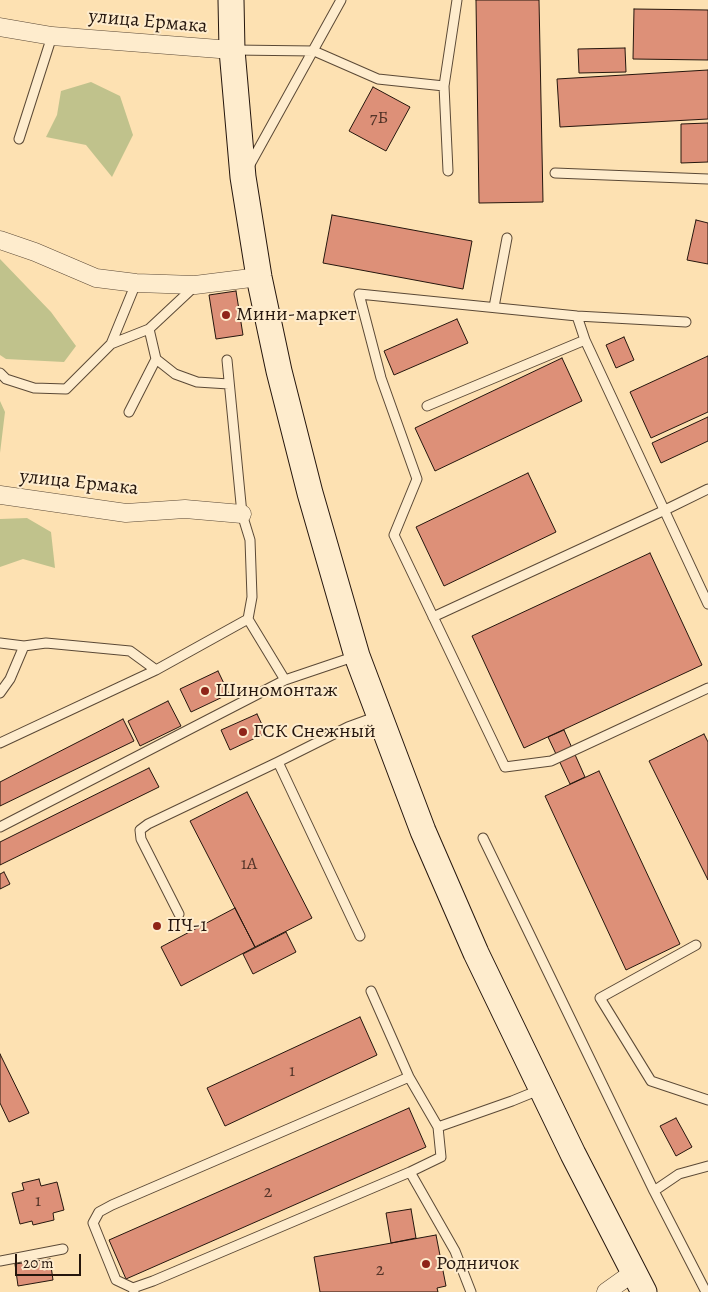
<!DOCTYPE html>
<meta charset="utf-8">
<style>
body{margin:0}
#map{position:relative;width:708px;height:1292px;overflow:hidden;background:#fde1b2;font-family:Alegreya,serif}
canvas{display:block}
.scale{position:absolute;left:15px;top:1254px;width:66px;height:22px;box-sizing:border-box;border:2px solid #25160d;border-top:0;padding-left:6px;font-size:15px;line-height:18px;white-space:nowrap;color:#25160d;-webkit-text-stroke:4px #feeccd;paint-order:stroke}
</style>
<div id="map">
<canvas width="708" height="1292"></canvas>
<div class="scale">20 m</div>
</div>
<script>
const g = document.querySelector('canvas').getContext('2d');
g.lineJoin = 'round';
function fill(path, color) { g.fillStyle = color; g.fill(path, 'evenodd'); }
const toPath = rows => new Path2D(rows.map(r => 'M' + r).join(''));
function trace(path, color, width, dash) { g.strokeStyle = color; g.lineWidth = width; g.lineCap = dash ? 'butt' : 'round'; g.setLineDash(dash || []); g.stroke(path); }
function drawText(font, color, halo, rows, align = 'center') {
  g.font = font + ' Alegreya,serif'; g.lineWidth = 4; g.setLineDash([]); g.textBaseline = 'middle'; g.strokeStyle = halo; g.fillStyle = color; for (const [text, x, y, turn = 0] of rows) {
    g.save(); g.translate(x, y); g.rotate((+turn || 0) * Math.PI / 180); g.textAlign = isNaN(turn) ? turn : align; if (halo) g.strokeText(text, 0, 0); g.fillText(text, 0, 0); g.restore();
  }
}
fill(toPath([
 [91,82,120,96,133,135,112,177,86,145,46,137,57,115,61,91],
 [0,259,51,312,76,346,64,362,6,359,0,355],
 [0,401,5,412,0,453],
 [27,518,51,532,55,568,23,559,0,567,0,519]
]), '#c0c28c');
const building = toPath([
 [476,0,539,0,543,202,479,203,476,0],
 [634,9,708,10,708,60,633,59,634,9],
 [625,48,626,72,579,73,578,49,625,48],
 [708,70,708,119,560,127,557,79,708,70],
 [373,87,410,107,386,151,349,131,373,87],
 [708,123,708,162,681,163,681,124,708,123],
 [332,215,472,241,463,289,323,263,332,215],
 [696,220,708,223,708,264,687,260,696,220],
 [236,291,243,335,216,339,209,295,236,291],
 [457,319,468,343,394,375,384,351,457,319],
 [624,337,634,360,616,368,606,345,624,337],
 [708,356,708,412,651,438,630,392,708,356],
 [562,358,582,401,435,471,415,428,562,358],
 [708,417,708,441,661,463,652,443,708,417],
 [528,473,556,532,444,586,416,527,528,473],
 [650,553,702,665,524,748,472,636,650,553],
 [218,671,229,694,191,712,180,689,218,671],
 [168,701,181,726,140,746,128,721,168,701],
 [257,714,266,733,230,750,221,730,257,714],
 [123,719,134,741,0,806,0,782,123,719],
 [564,730,585,777,570,784,548,737,564,730],
 [704,734,708,742,708,880,649,761,704,734],
 [149,768,159,787,0,865,0,842,149,768],
 [599,771,680,944,626,970,545,796,599,771],
 [247,792,312,918,255,947,190,821,247,792],
 [4,872,10,884,0,889,0,874,4,872],
 [235,908,255,947,181,986,161,947,235,908],
 [286,932,296,952,253,974,243,954,286,932],
 [360,1017,377,1055,225,1126,207,1088,360,1017],
 [0,1054,29,1113,9,1122,0,1103,0,1054],
 [409,1108,426,1147,126,1279,109,1240,409,1108],
 [676,1118,692,1147,676,1156,660,1126,676,1118],
 [39,1179,41,1186,57,1182,64,1210,53,1213,54,1220,33,1225,32,1221,20,1224,12,1193,24,1190,22,1183,39,1179],
 [411,1209,416,1238,391,1243,386,1213,411,1209],
 [436,1235,446,1286,437,1288,438,1292,320,1292,314,1257,436,1235],
 [50,1259,53,1280,18,1286,15,1264,50,1259]
]);
fill(building, '#dd9078');
trace(building, '#25160d', 1);
const lane = toPath([
 [233,50,314,51,378,79,444,86],
 [19,139,52,36],
 [248,168,341,0],
 [448,171,444,86,457,0],
 [555,173,708,179],
 [494,307,507,238],
 [577,316,585,340,708,604],
 [686,322,577,316,359,294,381,378,417,479,394,535,505,767,551,761,708,688],
 [149,329,156,359,175,374,197,382,229,384],
 [111,344,149,329,195,286],
 [227,360,242,514,250,540,252,597,248,619,285,680],
 [0,373,6,379,34,388,66,389,111,344,136,283],
 [427,406,585,340],
 [129,412,156,359],
 [433,617,665,510,708,489],
 [0,643,24,646,46,643,130,651,156,670],
 [0,693,10,679,24,646],
 [0,743,156,670,248,619],
 [278,762,360,936],
 [0,827,285,680,356,656],
 [483,838,654,1191,706,1292],
 [179,914,141,839,140,830,148,824,278,762,348,727,378,716],
 [696,945,600,998,651,1081,708,1100],
 [371,991,409,1077,438,1127,512,1101,539,1090],
 [410,1172,455,1251,471,1292],
 [654,1191,679,1174,708,1166],
 [0,1261,63,1249],
 [133,1288,153,1281,410,1172,441,1157,438,1127],
 [134,1292,133,1288,116,1280,93,1223,99,1212,112,1205,409,1077]
]);
const street = toPath([
 [0,27,52,36,232,50],
 [0,240,35,252,96,278,136,283,195,285,259,277],
 [0,495,126,513,185,509,242,514],
 [606,1292,634,1272]
]);
const secondary = toPath([
 [231,0,232,50,243,177,259,277,279,371,310,493,357,656,423,831,476,953,573,1154,644,1292]
]);
trace(lane, '#5b4936', 11);
trace(street, '#5b4936', 19);
trace(secondary, '#25160d', 27);
trace(lane, '#feeccd', 9);
trace(street, '#feeccd', 18);
trace(secondary, '#feeccd', 25);
for (const [x, y, r, color] of [
 [226,315,5,"#8f2418"],
 [205,691,5,"#8f2418"],
 [243,732,5,"#8f2418"],
 [157,926,5,"#8f2418"],
 [426,1264,5,"#8f2418"]
]) { const dot = new Path2D(); dot.arc(x, y, r, 0, 2 * Math.PI); g.fillStyle = color; g.fill(dot); trace(dot, '#feeccd', 2); }
drawText('18px', '#533428', null, [
 ["7Б",379,119],
 ["1А",249,865],
 ["1",292,1072],
 ["2",268,1193],
 ["1",38,1202],
 ["2",380,1271]
]);
drawText('20px', '#25160d', '#feeccd', [
 ["улица Ермака",148,22,5],
 ["улица Ермака",79,483,6]
]);
drawText('20px', '#25160d', '#feeccd', [
 ["Мини-маркет",236,315],
 ["Шиномонтаж",215,691],
 ["ГСК Снежный",253,732],
 ["ПЧ-1",167,926],
 ["Родничок",436,1264]
], 'left');
</script>
